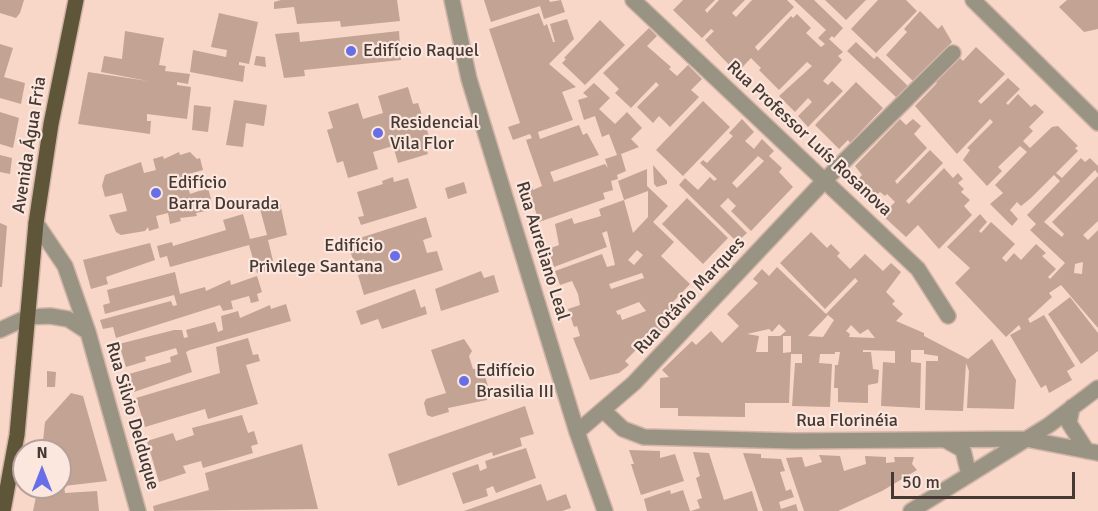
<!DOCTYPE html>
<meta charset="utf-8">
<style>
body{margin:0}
#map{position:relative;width:1098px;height:511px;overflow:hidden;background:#f8d7c8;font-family:Signika,sans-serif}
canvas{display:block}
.north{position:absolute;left:12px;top:439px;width:60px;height:60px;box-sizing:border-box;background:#fbe7de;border:2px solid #b3a19a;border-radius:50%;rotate:0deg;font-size:16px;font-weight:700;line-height:24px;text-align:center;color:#463933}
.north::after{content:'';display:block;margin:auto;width:21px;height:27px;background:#686ee7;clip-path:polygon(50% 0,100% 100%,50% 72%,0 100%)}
.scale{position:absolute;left:891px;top:472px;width:184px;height:27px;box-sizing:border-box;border:3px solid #463933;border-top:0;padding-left:8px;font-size:18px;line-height:21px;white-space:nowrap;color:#463933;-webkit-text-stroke:4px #fbe7de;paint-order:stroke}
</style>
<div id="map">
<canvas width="1098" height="511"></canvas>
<div class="north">N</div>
<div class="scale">50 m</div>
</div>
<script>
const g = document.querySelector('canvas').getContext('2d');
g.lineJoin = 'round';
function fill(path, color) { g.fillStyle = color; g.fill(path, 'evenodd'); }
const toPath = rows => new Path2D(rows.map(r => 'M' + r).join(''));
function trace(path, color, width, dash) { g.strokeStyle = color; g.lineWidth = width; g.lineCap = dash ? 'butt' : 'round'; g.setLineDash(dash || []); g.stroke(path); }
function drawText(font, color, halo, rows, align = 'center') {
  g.font = font + ' Signika,sans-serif'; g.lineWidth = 4.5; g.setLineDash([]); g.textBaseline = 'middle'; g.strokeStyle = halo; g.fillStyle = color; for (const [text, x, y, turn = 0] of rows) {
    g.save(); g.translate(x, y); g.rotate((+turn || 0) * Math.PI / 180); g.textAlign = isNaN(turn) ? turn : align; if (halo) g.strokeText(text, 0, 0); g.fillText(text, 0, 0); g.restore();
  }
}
fill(toPath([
 [0,0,24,0,20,13,16,18,0,13],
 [281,0,397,0,400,21,341,27,340,21,297,24,294,7,274,9,274,2],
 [484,0,549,0,550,2,561,0,565,12,544,19,540,6,491,22],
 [683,0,715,0,705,10,707,13,719,0,745,0,732,13,736,17,752,0,787,0,794,7,755,47,758,51,791,16,793,18,797,14,811,28,806,33,821,47,825,44,818,38,826,30,794,0,814,0,843,28,834,38,832,36,829,39,843,52,838,56,842,60,823,81,828,85,832,81,843,91,808,127,798,116,812,102,808,98,795,112,779,96,812,66,807,62,779,90,759,70,761,68,751,58,737,73,705,40,714,31,711,29,702,38,673,10],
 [825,0,866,0,846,20],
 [878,0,906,0,917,11,876,53,851,29],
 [1067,0,1098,0,1098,29,1084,32,1059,7],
 [920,11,938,29,942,25,952,42,914,82,886,55,907,32,904,29],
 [219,13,258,22,249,64,239,62,239,65,245,66,243,82,190,72,193,50,226,57,227,50,211,47],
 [539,13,544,26,547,24,553,42,555,42,550,24,567,19,574,39,549,64,576,87,562,92,573,120,538,132,540,139,579,125,583,135,587,133,599,155,550,172,554,182,605,164,608,168,605,159,617,155,609,134,602,137,595,116,584,120,578,100,588,97,583,93,594,83,610,98,599,109,615,124,627,112,642,128,631,139,639,147,621,154,626,171,617,175,618,179,611,181,613,190,603,193,605,199,539,222,528,187,532,186,533,190,542,186,526,140,532,138,530,134,513,140,508,127,520,123,489,29],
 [600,20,625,45,585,85,562,63,566,59,564,58],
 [649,28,657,36,647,46,671,67,669,69,677,76,688,65,702,79,691,90,699,97,670,127,659,116,653,123,637,107,659,85,656,82,631,108,615,93,619,89,603,73],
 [125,31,164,38,159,65,166,66,165,71,190,74,188,84,177,82,177,85,191,87,187,119,147,114,147,121,151,121,150,134,78,124,88,72,148,81,101,72,104,56,122,59],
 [399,31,401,60,304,70,305,76,284,78,275,34,299,32,300,42],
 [856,42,874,59,877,56,909,87,898,99,847,51],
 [0,44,13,48,4,77,25,83,21,104,0,98],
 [976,47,1005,74,978,101,981,104,1008,78,1020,89,1006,103,1008,105,1018,94,1031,107,1035,104,1044,112,1029,127,1033,131,1023,141,1030,148,1052,127,1058,126,1078,146,1075,148,1078,151,1056,173,1062,178,1081,158,1085,162,1090,158,1098,166,1098,174,1095,170,1044,222,1062,237,1064,234,1052,222,1098,176,1098,221,1083,235,1088,240,1098,230,1098,328,1061,285,1049,293,1052,297,1028,319,1030,323,1044,315,1075,366,1067,371,1072,380,1049,393,1046,385,1041,388,1010,335,1021,329,1019,325,1006,337,955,283,970,268,947,247,980,214,987,222,979,231,981,233,991,222,1015,244,1002,258,1006,262,1014,253,1021,260,1036,244,1046,253,1042,256,1056,269,1048,277,1050,279,1065,263,1030,230,1036,224,1027,215,1060,181,1054,175,1031,198,1021,206,1017,202,1010,210,1018,219,1012,226,990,204,1003,193,995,185,1027,152,1020,146,998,167,1002,171,987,186,963,160,970,150,967,148,993,122,990,119,957,154,915,106,937,83,935,81,949,66,951,67,960,58,963,61],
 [1083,262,1082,274,1074,273,1075,264],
 [256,56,265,57,266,67,254,65],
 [856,82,883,108,850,143,848,140,839,149,815,125],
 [408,87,413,104,418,103,429,136,423,137,428,154,398,163,393,146,373,152,378,169,348,178,343,161,337,163,327,130,333,128,328,112,358,103,363,119,383,113,378,96],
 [234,100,267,105,264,126,246,123,243,147,226,145],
 [703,101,730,127,683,176,656,150],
 [194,105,211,107,208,132,192,130],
 [0,112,19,118,13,148,0,144],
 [742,119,754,132,745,141,754,149,762,139,774,151,769,156,782,168,779,172,793,187,751,231,731,211,736,206,728,198,720,206,747,233,737,242,679,185,685,178,698,190,710,177,714,181,717,179,700,163,703,160,707,163,733,136,729,133],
 [758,156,764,161,737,188,732,183],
 [900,119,906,125,913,119,921,126,914,134,927,148,895,181,897,184,930,150,943,163,906,201,909,204,944,168,953,178,958,173,963,179,958,183,964,189,961,192,970,200,964,206,972,215,939,249,918,225,906,237,882,215,895,202,887,194,885,196,880,192,869,202,852,185,862,175,855,166],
 [179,152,180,155,190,152,197,159,200,158,203,170,185,175,190,194,208,188,211,199,208,200,206,211,196,213,197,216,180,218,181,221,170,224,168,213,156,216,159,228,149,231,148,227,145,231,121,235,116,232,109,215,127,211,122,193,105,197,102,186,105,175,141,162,144,173,156,170,153,159,163,156,164,159],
 [0,155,12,158,10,174,0,172],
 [653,165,667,181,667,184,657,187,654,184],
 [647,169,647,186,668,206,653,222,674,242,661,256,690,284,672,303,680,311,653,342,648,338,625,361,629,365,619,373,590,380,573,338,580,336,577,326,574,327,568,309,580,305,578,294,572,281,560,285,555,271,602,254,607,267,615,265,607,231,602,233,607,247,554,267,548,249,559,245,555,224,572,218,574,224,601,216,599,209,624,200,633,233,648,217,648,191,624,200,618,181],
 [637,250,643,255,634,265,628,260],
 [642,273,644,278,611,289,609,284],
 [639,302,646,311,622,320,620,314,618,315,616,311],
 [393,177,394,182,408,178,417,208,361,225,358,217,364,216,357,192,383,184,382,181],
 [464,182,467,193,448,199,445,188],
 [687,198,728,238,703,264,662,224],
 [280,203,287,235,268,240,275,269,257,273,249,245,170,267,167,256,160,258,157,246,172,242,173,246,226,230,223,220,243,214,250,239,267,235,260,209],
 [426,217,432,237,423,240,427,253,437,251,443,270,364,295,358,275,368,272,364,259,354,262,347,242],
 [0,223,7,226,2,287,0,287],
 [811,232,827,248,831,244,840,253,837,256,850,269,865,254,883,271,891,263,901,272,886,292,895,301,892,304,903,314,896,321,924,333,924,336,968,359,992,339,1016,380,1014,409,967,408,969,371,966,363,963,411,925,410,926,361,938,361,938,356,924,354,924,350,911,350,911,362,921,363,920,408,881,406,883,362,895,363,895,351,863,350,863,352,871,352,873,369,879,370,878,383,868,385,868,403,838,402,838,388,834,388,835,365,838,365,840,352,835,352,835,354,820,354,819,363,832,364,830,407,792,406,795,363,802,363,802,354,791,354,789,403,745,403,745,417,678,416,678,408,660,408,660,378,669,377,662,370,692,341,696,345,711,331,722,343,739,326,727,314,758,283,753,279,762,269,769,276,777,267,826,314,858,281,855,278,825,309,780,263],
 [828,315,834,320,823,337,808,336],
 [779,324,786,331,780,336,768,336,768,352,756,352,759,336,747,334,769,329,772,332],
 [851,325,860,334,868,329,875,338,849,337,850,334,846,331],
 [783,336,791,336,791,352,783,353],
 [150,243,155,260,106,277,108,284,91,289,83,260],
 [481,271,484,278,494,275,499,292,441,311,435,289],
 [175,272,180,294,205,287,206,291,230,280,231,285,257,276,262,292,257,294,259,301,251,303,249,296,231,301,233,309,223,311,220,305,116,338,113,327,103,329,100,320,171,301,173,306,177,305,174,295,105,314,103,305,110,303,107,290],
 [415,289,421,308,425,306,427,314,382,329,378,319,361,325,356,311],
 [1070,297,1098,333,1098,351,1081,364,1048,314],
 [286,304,291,321,190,350,186,352,192,372,134,392,129,374,171,362,170,357,178,354,176,348,145,357,146,361,126,367,119,344,174,330,182,330,184,338,188,337,186,330,215,322,218,332,223,330,221,316,238,311,240,318,270,305,271,309],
 [248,338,253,355,258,354,260,361,246,365,258,404,208,419,205,409,145,427,136,398,220,373,216,347],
 [464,339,472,351,469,356,473,369,483,368,490,394,487,400,448,408,449,412,432,417,427,415,424,403,426,399,446,393,431,350],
 [47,371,56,372,55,387,47,387],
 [71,393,83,396,107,481,64,486,65,493,97,491,99,511,33,511,38,487,60,487,60,451,42,451,45,422],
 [525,406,534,434,520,438,522,446,493,456,492,452,398,486,388,454],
 [242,415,248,433,254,431,258,444,251,446,253,453,203,468,201,461,183,466,186,473,159,482,147,441,173,433,176,441,194,435,192,428],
 [302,444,318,509,154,511,153,506,209,490,205,473],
 [526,448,536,478,496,493,493,486,486,489,488,496,463,504,452,473,478,464,480,471,487,468,485,461],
 [629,450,660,451,660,458,675,454,684,481,641,495,631,464,634,464],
 [693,452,709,453,724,500,752,491,758,511,691,511,700,508,697,500,702,498,696,478,700,476],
 [743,453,761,454,761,458,781,459,785,471,780,472,786,491,791,489,794,497,779,502,781,509,796,504,798,511,763,511],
 [819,455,840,456,844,471,866,464,865,456,886,457,886,463,895,462,894,457,914,457,912,464,917,470,882,491,838,511,804,511,786,458,802,457,805,467,822,462],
 [541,484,547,501,566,494,571,508,562,511,464,511],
 [670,490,671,494,683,490,690,511,647,511,644,499]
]), '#c2a394');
const minor = toPath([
 [452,0,469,79,577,432,605,511],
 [633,0,918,269,948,316],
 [973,0,1098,123],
 [36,223,65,266,88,332,138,511],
 [0,330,28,317,50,316,68,319,88,332],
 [1072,407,1069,423,1087,451],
 [604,411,623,429,644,437,794,441,1026,439,1098,453],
 [577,432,634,383,825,180,953,53],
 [947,441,963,450,969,475],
 [911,511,1049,425,1098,388]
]);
const major = toPath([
 [3,511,17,435,36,223,51,124,76,0]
]);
trace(minor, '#d1b4a7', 18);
trace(major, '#d1b4a7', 18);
trace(minor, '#999383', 15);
trace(major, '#5f5538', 15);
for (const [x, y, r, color] of [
 [351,51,6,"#686ee7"],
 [378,133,6,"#686ee7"],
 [156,193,6,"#686ee7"],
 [395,256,6,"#686ee7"],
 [464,381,6,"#686ee7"]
]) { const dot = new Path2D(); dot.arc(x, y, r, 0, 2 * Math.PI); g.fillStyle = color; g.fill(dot); trace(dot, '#fbe7de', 2); }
drawText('18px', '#463933', '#fbe7de', [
 ["Edifício Raquel",363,51],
 ["Residencial",390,123],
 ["Vila Flor",390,144],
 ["Edifício",168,183],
 ["Barra Dourada",168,204],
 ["Edifício",383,246,"right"],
 ["Privilege Santana",383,267,"right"],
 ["Edifício",476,371],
 ["Brasilia III",476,392]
], 'left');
drawText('18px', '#463933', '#fbe7de', [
 ["Rua Professor Luís Rosanova",809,139,43],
 ["Avenida Água Fria",30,145,-81],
 ["Rua Aureliano Leal",542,251,73],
 ["Rua Otávio Marques",690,296,-47],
 ["Rua Silvio Delduque",132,416,74],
 ["Rua Florinéia",847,421]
]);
</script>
